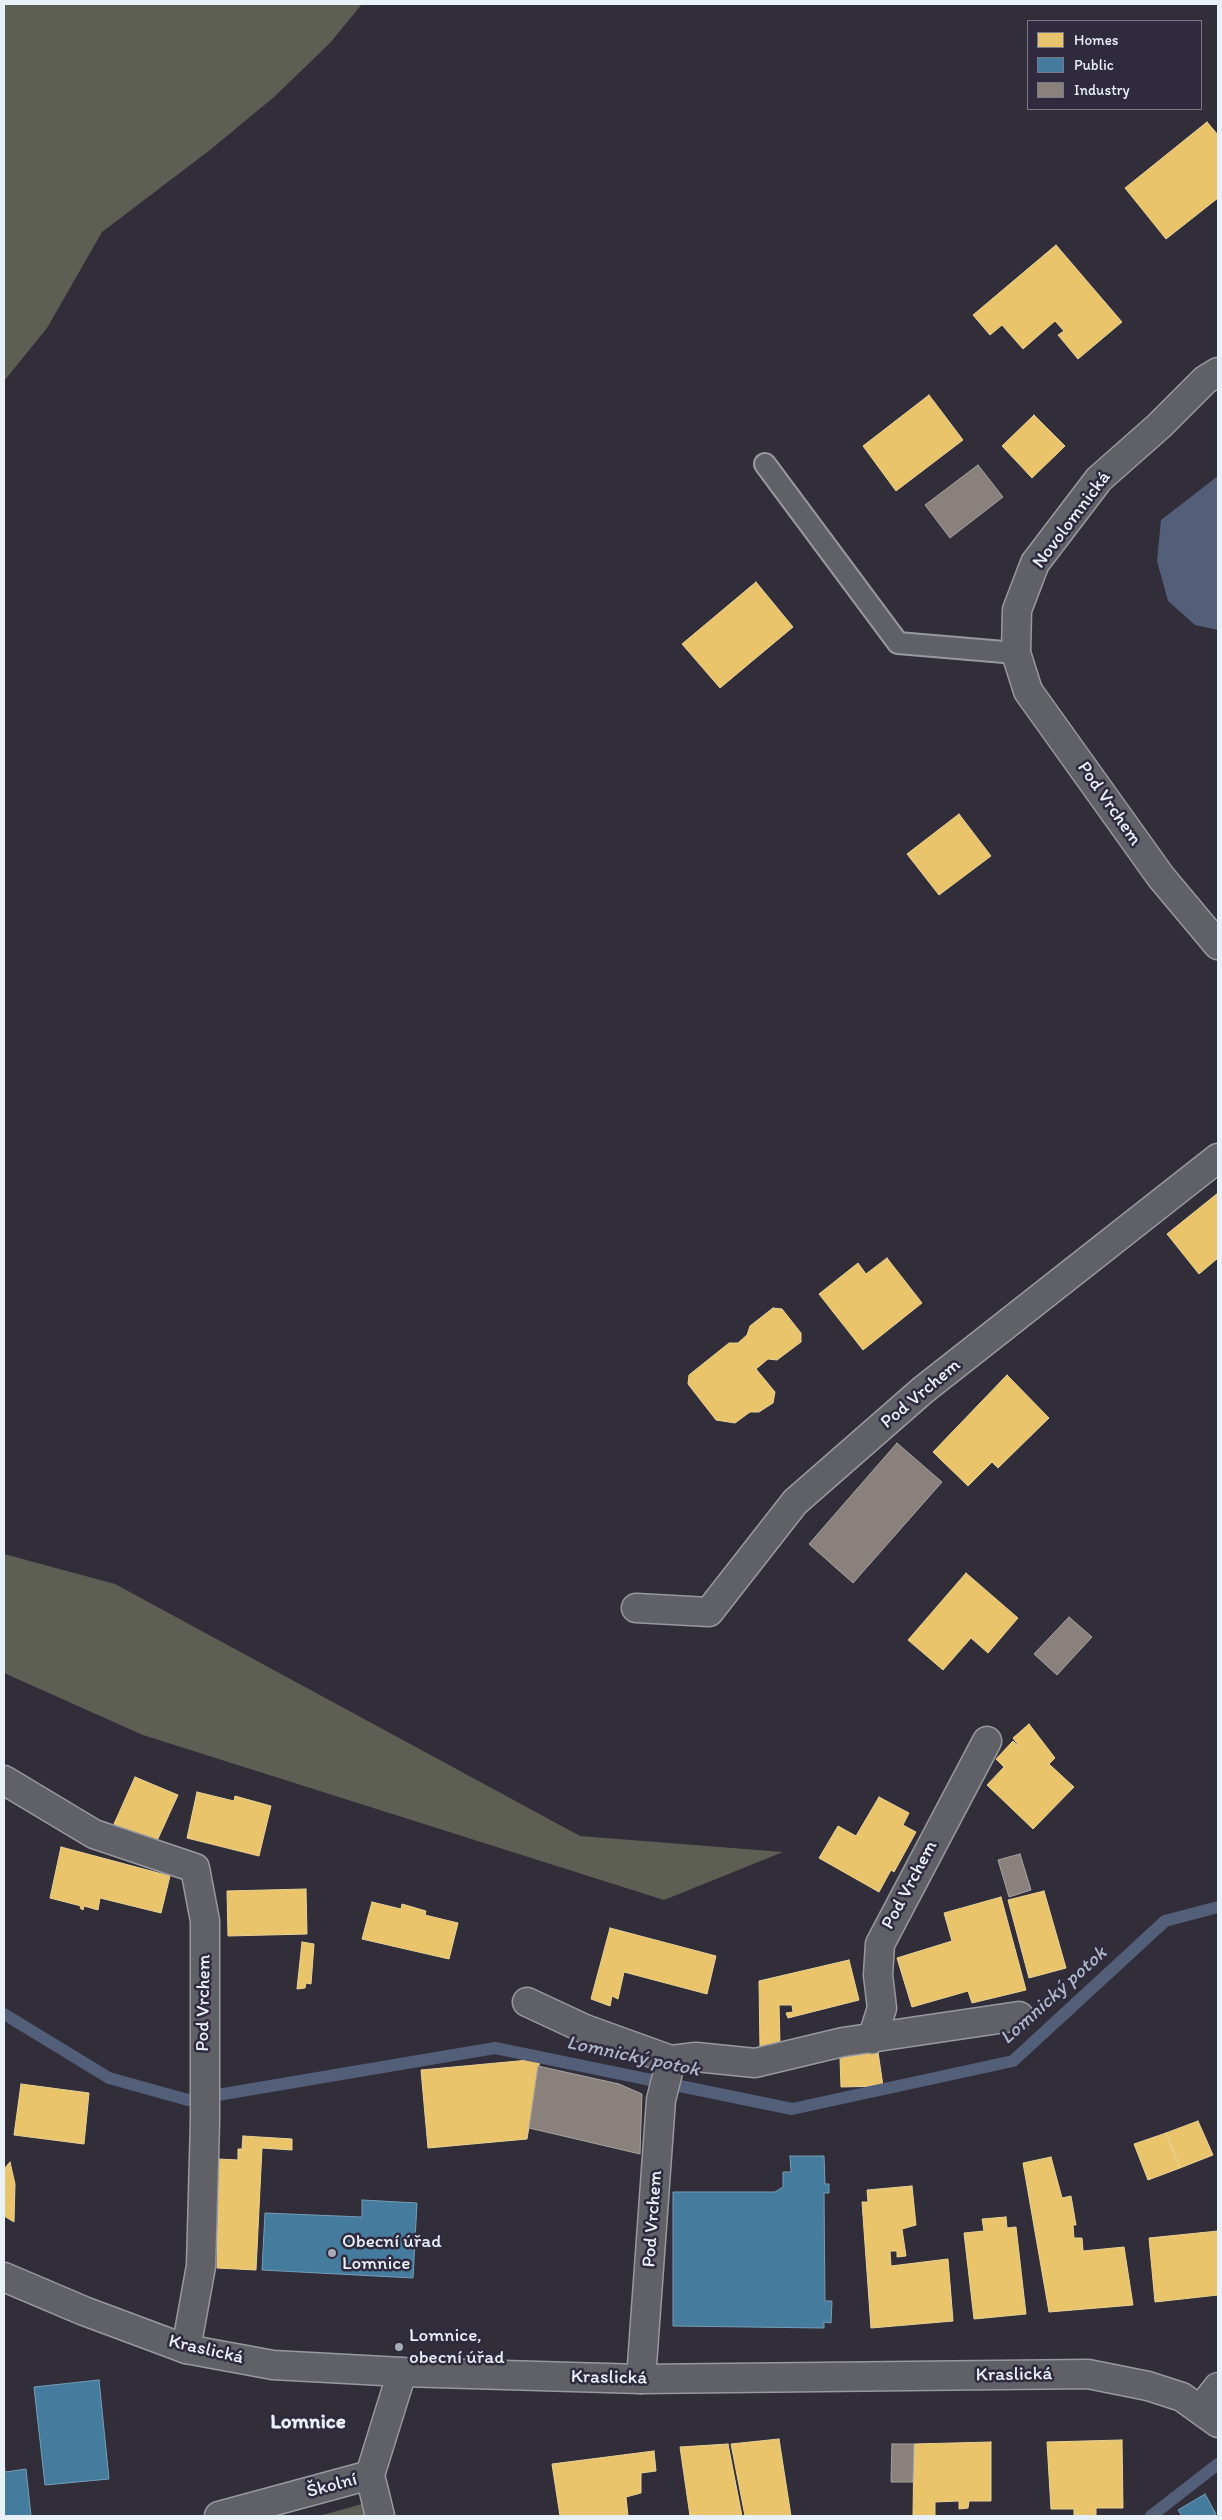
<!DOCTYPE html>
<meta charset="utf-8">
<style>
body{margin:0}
#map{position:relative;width:1222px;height:2520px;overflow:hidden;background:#312e39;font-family:Itim,sans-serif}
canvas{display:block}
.frame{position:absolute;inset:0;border:5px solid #e8f1f8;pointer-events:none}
.legend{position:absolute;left:1027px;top:20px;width:175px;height:90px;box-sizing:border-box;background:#2f2a3d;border:1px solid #797a88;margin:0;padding:6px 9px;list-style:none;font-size:15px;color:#e8f1f8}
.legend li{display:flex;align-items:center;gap:10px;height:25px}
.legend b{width:25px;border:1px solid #797a88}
</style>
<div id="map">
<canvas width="1222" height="2520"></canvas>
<div class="frame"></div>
<ul class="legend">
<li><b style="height:14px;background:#e9c46a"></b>Homes</li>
<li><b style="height:14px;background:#457b9d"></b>Public</li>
<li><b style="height:14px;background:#8a817c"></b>Industry</li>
</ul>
</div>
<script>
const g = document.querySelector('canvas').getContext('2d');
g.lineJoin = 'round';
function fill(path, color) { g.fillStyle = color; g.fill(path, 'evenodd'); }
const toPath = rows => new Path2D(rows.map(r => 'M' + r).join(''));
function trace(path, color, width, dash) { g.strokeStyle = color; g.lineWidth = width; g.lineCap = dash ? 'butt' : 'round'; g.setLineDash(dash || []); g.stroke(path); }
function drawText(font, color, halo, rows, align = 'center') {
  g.font = font + ' Itim,sans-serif'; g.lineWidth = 5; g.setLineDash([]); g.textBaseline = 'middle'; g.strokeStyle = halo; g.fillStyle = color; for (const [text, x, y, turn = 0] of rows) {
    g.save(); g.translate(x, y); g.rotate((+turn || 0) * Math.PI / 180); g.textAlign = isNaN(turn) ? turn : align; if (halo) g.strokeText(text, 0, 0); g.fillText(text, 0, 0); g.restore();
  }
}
fill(toPath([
 [4,4,362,4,330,43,274,97,210,150,102,232,47,328,4,381],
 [4,1554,115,1584,580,1836,783,1852,664,1900,143,1735,4,1673],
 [362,2504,365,2516,319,2516]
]), '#5d5f55');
fill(toPath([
 [1218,476,1218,630,1195,625,1168,601,1157,561,1161,520]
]), '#535e79');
const homes = toPath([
 [1207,122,1218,135,1218,198,1166,239,1125,188,1207,122],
 [1056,245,1122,322,1078,359,1058,335,1064,331,1055,321,1023,349,1002,325,990,335,973,315,1056,245],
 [929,395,963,440,896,491,863,446,929,395],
 [1034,415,1065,446,1032,478,1002,446,1034,415],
 [756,582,793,627,720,688,682,644,756,582],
 [959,814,991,856,939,895,907,854,959,814],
 [1218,1193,1218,1258,1199,1274,1167,1234,1218,1193],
 [887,1258,922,1303,863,1350,819,1294,858,1263,866,1274,887,1258],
 [773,1308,782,1309,801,1333,801,1342,777,1360,768,1359,756,1369,775,1392,773,1403,759,1412,750,1412,735,1423,716,1420,688,1384,689,1375,729,1343,738,1343,747,1335,750,1326,773,1308],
 [1007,1375,1049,1418,998,1468,992,1462,968,1486,933,1452,1007,1375],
 [966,1573,1018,1618,988,1653,971,1638,943,1670,908,1640,966,1573],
 [1029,1724,1055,1758,1049,1764,1074,1787,1033,1829,987,1785,1004,1767,996,1759,1013,1741,1021,1749,1013,1738,1029,1724],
 [135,1777,178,1795,156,1843,114,1824,135,1777],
 [197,1792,234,1801,235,1796,271,1806,259,1856,187,1838,197,1792],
 [879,1797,909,1813,903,1825,916,1832,894,1872,891,1870,879,1892,819,1858,838,1826,856,1836,879,1797],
 [61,1847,170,1876,161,1913,100,1898,98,1910,84,1906,83,1910,80,1908,81,1906,50,1898,61,1847],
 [306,1889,307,1934,228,1936,227,1891,306,1889],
 [1044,1891,1066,1968,1029,1978,1008,1900,1044,1891],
 [1001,1897,1026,1990,972,2003,968,1991,912,2007,897,1958,952,1941,944,1913,1001,1897],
 [372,1902,401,1909,402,1904,426,1911,425,1915,458,1923,449,1959,362,1939,372,1902],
 [610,1928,716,1956,707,1994,624,1972,618,1999,612,1996,610,2006,591,1999,610,1928],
 [302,1942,314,1944,311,1984,306,1983,305,1988,297,1989,302,1942],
 [849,1960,859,2000,788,2018,786,2013,793,2012,792,2005,779,2005,780,2043,760,2047,759,1981,849,1960],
 [878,2052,883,2086,841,2087,840,2058,878,2052],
 [540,2059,527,2139,428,2148,421,2070,540,2059],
 [21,2084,89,2093,84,2144,14,2135,21,2084],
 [1198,2121,1213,2155,1180,2168,1166,2133,1198,2121],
 [1166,2133,1180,2168,1148,2180,1134,2144,1166,2133],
 [243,2136,292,2139,292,2150,262,2148,256,2270,217,2268,219,2159,238,2160,238,2149,242,2149,243,2136],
 [1051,2157,1062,2198,1071,2196,1076,2225,1073,2225,1074,2238,1082,2238,1083,2251,1124,2247,1133,2305,1049,2312,1023,2163,1051,2157],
 [10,2162,15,2184,14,2222,4,2216,4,2169,10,2162],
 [912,2186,916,2225,902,2229,906,2256,897,2257,897,2251,890,2251,891,2266,948,2259,953,2321,871,2328,862,2202,868,2202,867,2190,912,2186],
 [1006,2217,1007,2228,1016,2227,1026,2314,974,2319,964,2233,984,2231,982,2219,1006,2217],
 [1218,2231,1218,2295,1155,2302,1149,2238,1218,2231],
 [779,2439,791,2516,745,2516,731,2444,779,2439],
 [1122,2440,1123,2508,1096,2508,1096,2516,1074,2516,1074,2509,1051,2509,1047,2442,1122,2440],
 [991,2442,991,2501,969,2501,968,2508,959,2509,959,2501,935,2502,935,2516,913,2516,914,2444,991,2442],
 [728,2444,742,2516,690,2516,680,2447,728,2444],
 [654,2451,656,2471,641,2473,641,2493,626,2497,628,2516,560,2516,552,2464,654,2451]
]);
fill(homes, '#e9c46a');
trace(homes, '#e9d295', 1);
const public = toPath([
 [790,2156,824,2156,825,2184,829,2184,829,2193,824,2193,825,2301,832,2301,831,2323,824,2322,824,2328,673,2326,673,2192,775,2192,783,2187,783,2172,791,2172,790,2156],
 [362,2200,417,2203,413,2278,262,2270,265,2213,362,2217,362,2200],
 [99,2380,109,2479,45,2485,34,2387,99,2380],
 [4,2460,5,2472,26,2469,31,2516,4,2516,4,2460],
 [1205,2494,1216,2514,1213,2516,1182,2516,1178,2510,1205,2494]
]);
fill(public, '#457b9d');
trace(public, '#769eb8', 1);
const industry = toPath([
 [978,465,1003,497,950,538,925,505,978,465],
 [897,1443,942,1482,853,1583,809,1544,897,1443],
 [1069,1617,1092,1637,1057,1675,1034,1654,1069,1617],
 [1020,1854,1031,1890,1009,1897,998,1860,1020,1854],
 [538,2066,619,2084,642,2094,640,2154,529,2128,538,2066],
 [892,2444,914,2444,913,2482,891,2482,892,2444]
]);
fill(industry, '#8a817c');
trace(industry, '#a6a3a1', 1);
trace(toPath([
 [4,2014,109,2078,188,2100,495,2048,792,2109,1013,2061,1165,1921,1218,1907],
 [1151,2516,1218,2464]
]), '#535e79', 12);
const lane = toPath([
 [765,464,898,643,1016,653]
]);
const street = toPath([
 [1218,372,1205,380,1159,426,1099,479,1035,563,1017,610,1016,653,1028,691,1161,877,1218,945],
 [636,1608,709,1612,795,1502,923,1390,1218,1158],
 [4,1780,94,1834,195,1868,205,1921,205,2121,201,2266,186,2349],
 [527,2002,585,2029,671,2060,696,2057,755,2063,843,2042,1019,2016],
 [872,2039,882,2008,878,1975,880,1944,987,1741],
 [641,2379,661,2100,671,2060],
 [1201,2409,1218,2387],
 [370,2475,380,2516],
 [219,2516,370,2475,402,2372]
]);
const secondary = toPath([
 [4,2277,84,2311,186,2349,273,2365,402,2372,641,2379,1088,2374,1148,2386,1182,2397,1218,2423]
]);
trace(lane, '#98999f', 24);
trace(street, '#98999f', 31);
trace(secondary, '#98999f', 31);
trace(lane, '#606067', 20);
trace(street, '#606067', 28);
trace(secondary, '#606067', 28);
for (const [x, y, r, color] of [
 [332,2253,5,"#a8adb5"],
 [399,2347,5,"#a8adb5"]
]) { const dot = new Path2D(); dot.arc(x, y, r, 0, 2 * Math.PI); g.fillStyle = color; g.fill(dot); trace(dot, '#2f2a3d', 2); }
drawText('19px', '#e8f1f8', '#2f2a3d', [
 ["Novolomnická",1072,520,-53],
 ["Pod Vrchem",1109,804,55],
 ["Pod Vrchem",921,1394,-40],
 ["Pod Vrchem",910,1885,-62],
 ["Pod Vrchem",204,2003,-89],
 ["Pod Vrchem",653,2219,-86],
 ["Kraslická",206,2350,13],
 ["Kraslická",1014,2375,-1],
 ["Kraslická",609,2378,1],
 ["Školní",332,2486,-15]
]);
drawText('19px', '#e8f1f8', '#2f2a3d', [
 ["Obecní úřad",342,2242],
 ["Lomnice",342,2264],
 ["Lomnice,",409,2336],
 ["obecní úřad",409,2358]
], 'left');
drawText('italic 20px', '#aeb8c8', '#2f2a3d', [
 ["Lomnický potok",1054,1996,-42],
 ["Lomnický potok",633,2057,12]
]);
drawText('bold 21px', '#e8f1f8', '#2f2a3d', [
 ["Lomnice",308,2423]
]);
</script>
